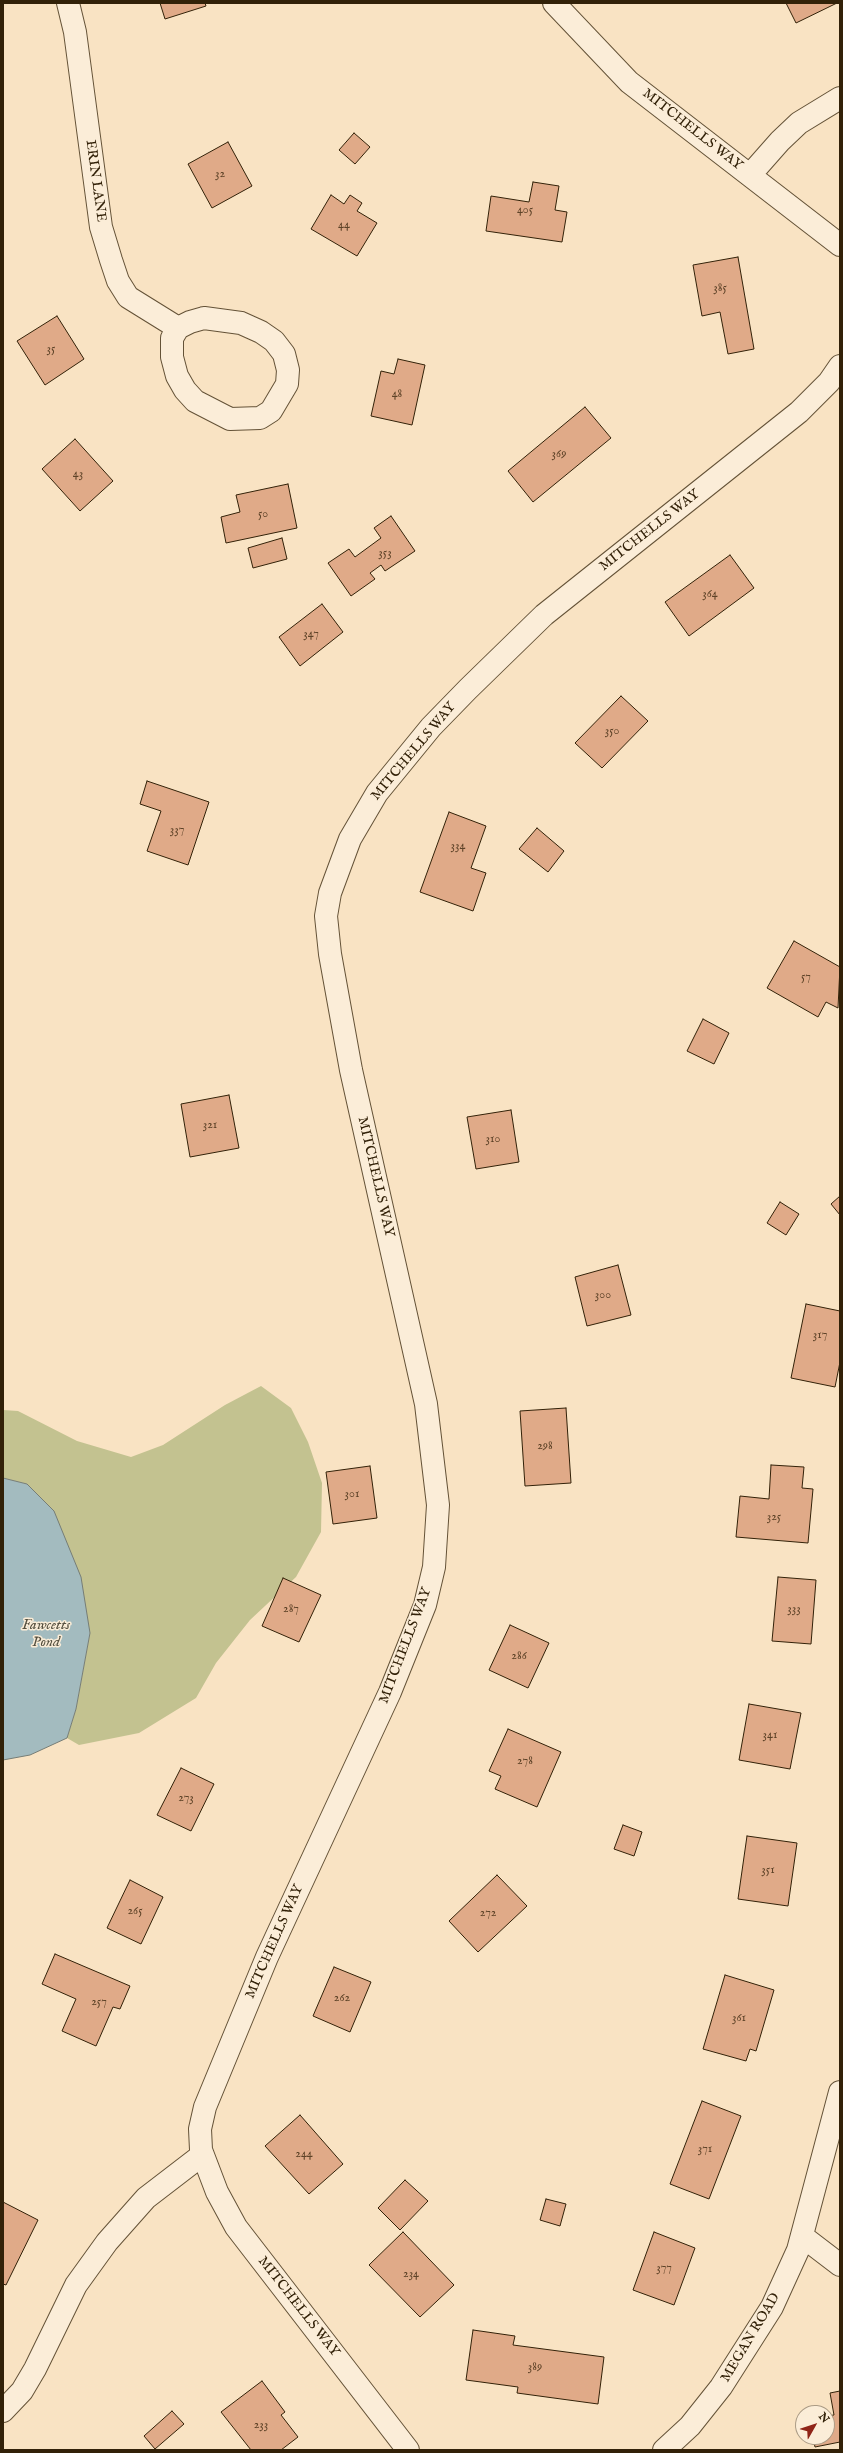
<!DOCTYPE html>
<style>
body{margin:0}
#map{position:relative;width:843px;height:2453px;overflow:hidden;background:#f9e3c3;font-family:"IM FELL English",serif}
canvas{display:block}
.frame{position:absolute;inset:0;border:4px solid #322108;pointer-events:none}
.north{position:absolute;left:795px;top:2405px;width:40px;height:40px;box-sizing:border-box;background:#fbedd8;border:1px solid #ab9b85;border-radius:50%;rotate:51deg;font-size:11px;font-weight:700;line-height:16px;text-align:center;color:#322108}
.north::after{content:'';display:block;margin:auto;width:14px;height:18px;background:#8f2418;clip-path:polygon(50% 0,100% 100%,50% 72%,0 100%)}
</style>
<div id="map">
<canvas width="843" height="2453"></canvas>
<div class="frame"></div>
<div class="north">N</div>
</div>
<script>
const g = document.querySelector('canvas').getContext('2d');
g.lineJoin = 'round';
function fill(path, color) { g.fillStyle = color; g.fill(path, 'evenodd'); }
const toPath = rows => new Path2D(rows.map(r => 'M' + r).join(''));
function trace(path, color, width, dash) { g.strokeStyle = color; g.lineWidth = width; g.lineCap = dash ? 'butt' : 'round'; g.setLineDash(dash || []); g.stroke(path); }
function drawText(font, color, halo, rows, align = 'center') {
  g.font = font + ' "IM FELL English",serif'; g.lineWidth = 3; g.setLineDash([]); g.textBaseline = 'middle'; g.strokeStyle = halo; g.fillStyle = color; for (const [text, x, y, turn = 0] of rows) {
    g.save(); g.translate(x, y); g.rotate((+turn || 0) * Math.PI / 180); g.textAlign = isNaN(turn) ? turn : align; if (halo) g.strokeText(text, 0, 0); g.fillText(text, 0, 0); g.restore();
  }
}
fill(toPath([
 [261,1386,291,1408,308,1442,322,1483,321,1532,296,1577,250,1620,216,1663,196,1698,139,1733,79,1745,67,1738,76,1709,90,1633,27,1484,3,1478,3,1410,18,1411,77,1441,131,1457,163,1445,225,1405]
]), '#c3c290');
const water = toPath([
 [3,1478,27,1484,54,1511,81,1577,90,1633,76,1709,67,1738,30,1755,3,1760,3,1478]
]);
fill(water, '#a3bbbf');
trace(water, '#767d76', 1);
const building = toPath([
 [160,3,205,3,206,6,165,19,160,3],
 [786,3,837,3,796,23,786,3],
 [354,133,370,147,355,164,339,150,354,133],
 [228,142,252,186,212,208,188,164,228,142],
 [533,182,559,186,555,210,567,212,562,242,486,231,491,196,529,202,533,182],
 [331,195,344,204,350,195,362,203,357,211,377,223,357,256,311,229,331,195],
 [738,257,754,349,728,354,720,312,702,316,693,265,738,257],
 [57,316,84,359,45,385,17,341,57,316],
 [398,359,425,365,412,425,371,416,381,371,394,374,398,359],
 [585,407,611,438,533,502,508,471,585,407],
 [75,439,113,481,80,511,42,469,75,439],
 [288,484,297,528,226,543,221,517,240,512,236,495,288,484],
 [391,516,415,551,385,571,381,565,370,573,375,579,351,596,328,563,349,549,355,557,381,538,374,528,391,516],
 [282,538,287,559,253,568,248,548,282,538],
 [730,555,754,588,689,636,665,602,730,555],
 [322,604,343,632,300,666,279,637,322,604],
 [621,696,648,721,602,768,575,743,621,696],
 [147,781,209,802,188,865,147,851,161,811,140,804,147,781],
 [449,812,486,826,471,868,486,873,473,911,420,892,449,812],
 [537,828,564,851,548,872,519,849,537,828],
 [794,941,840,967,838,1008,826,1002,818,1017,767,988,794,941],
 [703,1019,729,1033,714,1064,687,1051,703,1019],
 [229,1095,239,1148,190,1157,181,1104,229,1095],
 [511,1110,519,1162,476,1169,467,1117,511,1110],
 [840,1196,840,1215,831,1204,840,1196],
 [780,1202,799,1214,786,1235,767,1223,780,1202],
 [618,1265,631,1315,587,1326,575,1277,618,1265],
 [806,1304,840,1311,840,1362,835,1387,791,1378,806,1304],
 [566,1408,571,1483,525,1486,520,1411,566,1408],
 [771,1465,804,1467,802,1488,813,1489,808,1543,736,1537,740,1496,769,1499,771,1465],
 [370,1466,377,1518,333,1524,326,1472,370,1466],
 [778,1577,816,1580,811,1644,772,1641,778,1577],
 [283,1578,321,1595,299,1642,262,1626,283,1578],
 [510,1625,549,1643,528,1688,489,1670,510,1625],
 [749,1704,801,1713,790,1769,739,1760,749,1704],
 [508,1729,561,1752,537,1807,495,1789,501,1776,489,1771,508,1729],
 [181,1768,214,1784,191,1831,157,1815,181,1768],
 [623,1825,642,1832,634,1856,614,1849,623,1825],
 [747,1836,797,1843,788,1906,738,1899,747,1836],
 [497,1875,527,1906,478,1952,449,1921,497,1875],
 [130,1880,163,1897,141,1944,107,1928,130,1880],
 [55,1954,130,1986,120,2009,113,2007,96,2046,62,2031,76,1999,42,1984,55,1954],
 [334,1967,371,1982,350,2032,313,2016,334,1967],
 [725,1975,774,1990,756,2051,750,2049,746,2061,703,2049,725,1975],
 [702,2101,741,2116,709,2199,670,2184,702,2101],
 [300,2115,343,2164,309,2194,265,2146,300,2115],
 [405,2180,428,2201,400,2230,378,2208,405,2180],
 [546,2199,566,2204,560,2226,540,2220,546,2199],
 [3,2202,38,2220,6,2285,3,2284,3,2202],
 [403,2232,454,2285,420,2317,369,2265,403,2232],
 [654,2232,695,2248,674,2305,633,2290,654,2232],
 [473,2330,515,2336,513,2345,604,2357,598,2404,517,2393,518,2387,466,2380,473,2330],
 [262,2381,285,2412,281,2415,298,2437,281,2450,251,2450,221,2412,262,2381],
 [840,2391,840,2442,815,2447,813,2437,827,2437,827,2416,834,2415,830,2393,840,2391],
 [172,2411,184,2424,155,2449,144,2436,172,2411]
]);
fill(building, '#e0aa88');
trace(building, '#322108', 1);
const minor = toPath([
 [68,3,75,32,101,227,111,260,118,281,128,297,178,328],
 [554,3,629,82,840,245],
 [750,175,780,141,799,123,840,98],
 [204,318,241,323,261,332,274,341,284,354,288,370,287,384,271,411,260,418,230,419,195,401,185,390,177,376,172,357,172,338,178,328,190,322,204,318],
 [802,2236,840,2265],
 [3,2411,22,2391,35,2369,76,2285,107,2242,146,2198,202,2155],
 [408,2450,236,2227,217,2192,201,2150,200,2129,205,2107,267,1957,390,1692,425,1605,434,1567,438,1505,426,1404,351,1070,330,954,326,916,330,893,350,839,377,793,431,727,468,689,544,615,799,412,829,382,840,366],
 [664,2450,690,2426,721,2387,772,2307,798,2250,840,2092]
]);
trace(minor, '#645237', 24);
trace(minor, '#fbedd8', 22);
drawText('12px', '#5e4328', null, [
 ["32",220,175],
 ["405",525,211],
 ["44",344,226],
 ["385",720,289],
 ["35",51,350],
 ["48",397,395],
 ["369",559,455],
 ["43",78,475],
 ["50",263,515],
 ["353",385,554],
 ["364",710,595],
 ["347",311,635],
 ["350",612,732],
 ["337",177,831],
 ["334",458,847],
 ["57",806,978],
 ["321",210,1126],
 ["310",493,1140],
 ["300",603,1296],
 ["317",820,1336],
 ["298",545,1447],
 ["301",352,1495],
 ["325",774,1518],
 ["287",291,1610],
 ["333",794,1610],
 ["286",519,1657],
 ["341",770,1736],
 ["278",525,1762],
 ["273",186,1799],
 ["351",768,1871],
 ["265",135,1912],
 ["272",488,1914],
 ["262",342,1999],
 ["257",99,2003],
 ["361",739,2019],
 ["371",705,2150],
 ["244",304,2155],
 ["377",664,2269],
 ["234",411,2275],
 ["389",535,2368],
 ["233",261,2426]
]);
drawText('14px', '#322108', '#fbedd8', [
 ["MITCHELLS WAY",692,130,38],
 ["ERIN LANE",95,181,82],
 ["MITCHELLS WAY",650,531,-38],
 ["MITCHELLS WAY",414,752,-50],
 ["MITCHELLS WAY",375,1177,77],
 ["MITCHELLS WAY",406,1646,-69],
 ["MITCHELLS WAY",275,1942,-66],
 ["MITCHELLS WAY",298,2307,52],
 ["MEGAN ROAD",751,2338,-59]
]);
drawText('italic 15px', '#544f3f', '#fbedd8', [
 ["Fawcetts",46,1626],
 ["Pond",46,1643]
]);
</script>
